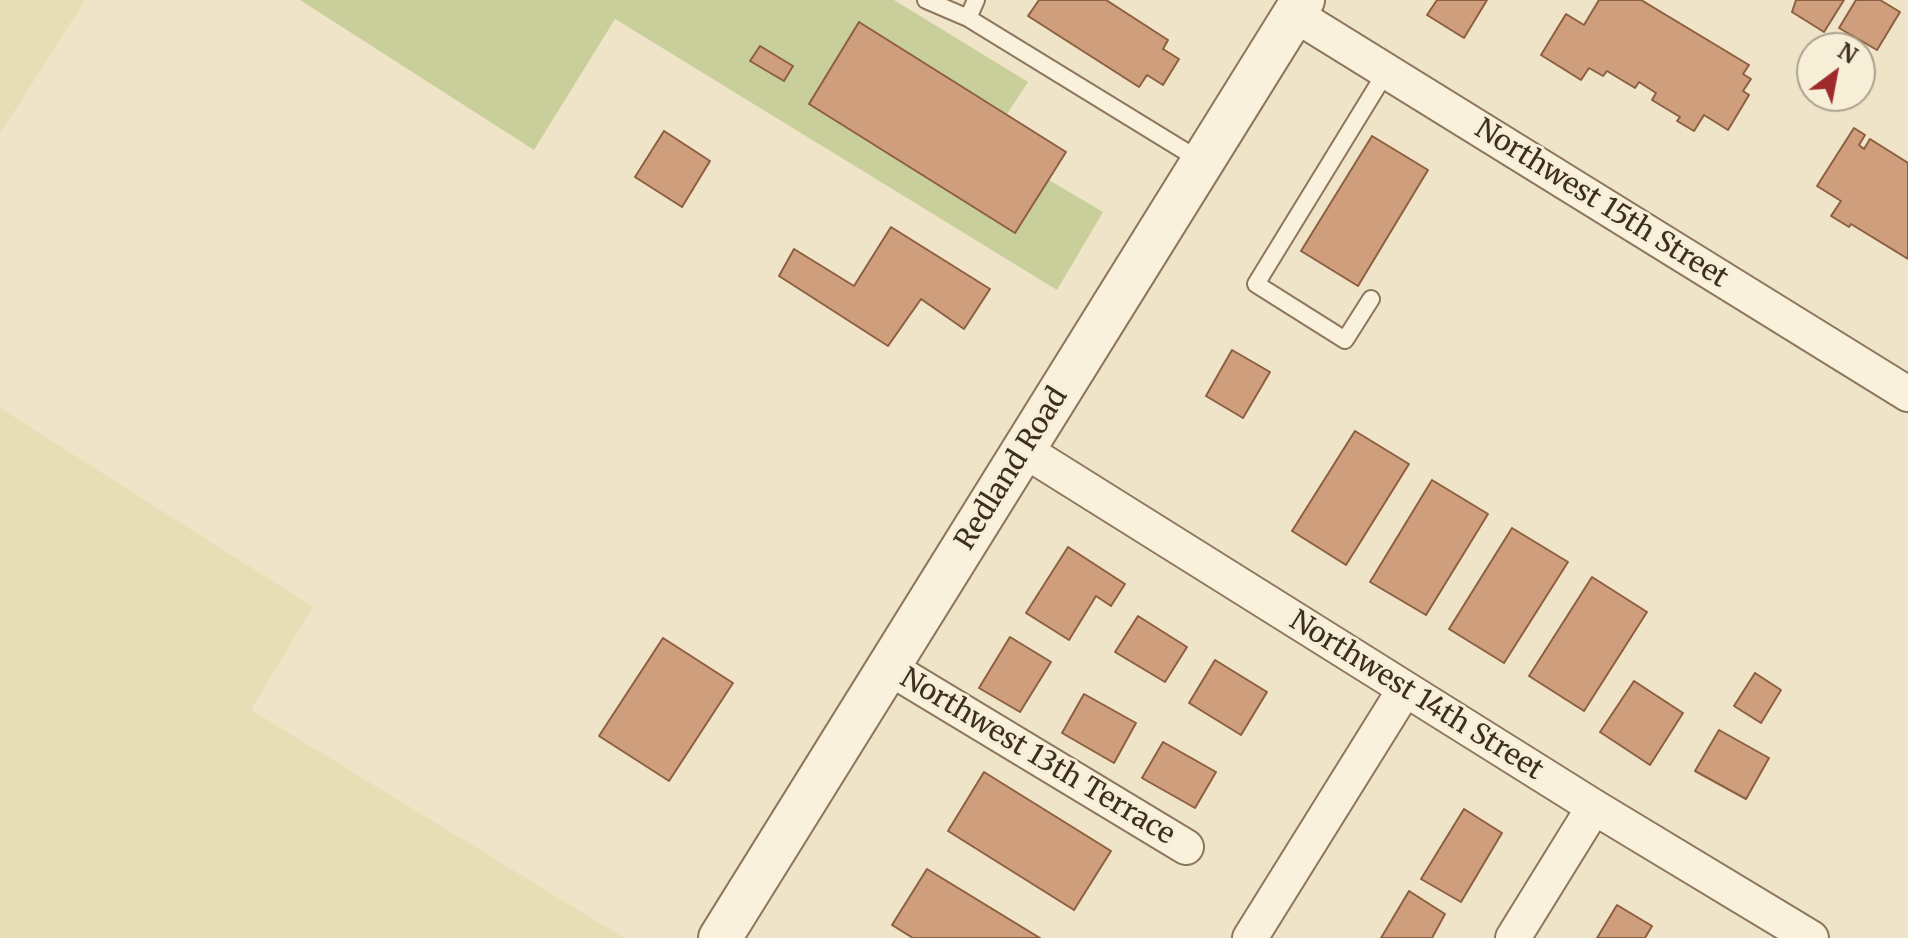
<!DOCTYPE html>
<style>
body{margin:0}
#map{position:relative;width:1908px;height:938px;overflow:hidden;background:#f0e4c8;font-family:Merriweather,serif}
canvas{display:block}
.north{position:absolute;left:1796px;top:32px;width:80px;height:80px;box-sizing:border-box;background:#f7eed8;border:2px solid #ada18e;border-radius:50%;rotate:32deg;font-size:22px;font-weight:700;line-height:32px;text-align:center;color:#3d2e20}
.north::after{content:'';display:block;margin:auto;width:28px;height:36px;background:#9e2a2b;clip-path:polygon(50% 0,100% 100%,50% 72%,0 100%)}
</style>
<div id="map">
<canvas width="1908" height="938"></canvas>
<div class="north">N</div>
</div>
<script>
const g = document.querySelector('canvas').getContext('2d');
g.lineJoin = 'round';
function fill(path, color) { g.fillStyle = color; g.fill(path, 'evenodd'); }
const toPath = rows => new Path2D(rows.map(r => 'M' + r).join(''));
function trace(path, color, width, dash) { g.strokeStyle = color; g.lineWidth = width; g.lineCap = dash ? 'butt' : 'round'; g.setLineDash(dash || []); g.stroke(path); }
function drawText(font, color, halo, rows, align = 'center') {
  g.font = font + ' Merriweather,serif'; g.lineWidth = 6; g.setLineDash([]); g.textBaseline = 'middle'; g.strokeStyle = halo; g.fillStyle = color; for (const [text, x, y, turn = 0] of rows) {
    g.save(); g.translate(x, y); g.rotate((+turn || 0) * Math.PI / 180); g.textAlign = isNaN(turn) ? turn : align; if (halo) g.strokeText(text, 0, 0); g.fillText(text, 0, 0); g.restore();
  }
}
fill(toPath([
 [0,0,85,0,0,134],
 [0,408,313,607,251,710,624,938,0,938]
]), '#e6deb5');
fill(toPath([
 [300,0,894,0,1028,82,1007,114,860,23,809,104,1015,233,1049,180,1103,212,1057,290,615,19,534,150]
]), '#c9cf9b');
const building = toPath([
 [1039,0,1106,0,1168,40,1163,49,1179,59,1163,85,1147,75,1139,87,1028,16,1039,0],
 [1437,0,1487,0,1464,38,1427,15,1437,0],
 [1599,0,1641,0,1749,65,1743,74,1751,79,1743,91,1749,95,1728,130,1704,115,1694,131,1677,121,1680,117,1652,100,1656,93,1639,82,1635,88,1607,71,1603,76,1589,68,1581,80,1541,55,1566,14,1584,25,1599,0],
 [1796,0,1844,0,1824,32,1792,12,1796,0],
 [1856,0,1880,0,1900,12,1877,50,1839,28,1856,0],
 [859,22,1066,152,1015,233,809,104,859,22],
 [760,46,793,66,784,81,750,61,760,46],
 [1854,128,1865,135,1859,145,1864,149,1870,139,1908,163,1908,259,1851,224,1849,227,1831,216,1841,201,1817,186,1854,128],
 [664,131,710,161,682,207,635,177,664,131],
 [1372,136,1428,170,1358,286,1301,251,1372,136],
 [891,227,990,289,964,329,921,299,888,346,779,276,794,249,854,286,891,227],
 [1232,350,1270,372,1243,418,1206,396,1232,350],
 [1355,431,1409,464,1346,565,1292,531,1355,431],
 [1432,480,1488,514,1426,615,1370,582,1432,480],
 [1512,528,1568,562,1504,663,1449,629,1512,528],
 [1068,547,1125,584,1111,606,1096,596,1069,640,1026,613,1068,547],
 [1592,577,1647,612,1584,711,1529,676,1592,577],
 [1138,616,1187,647,1165,682,1115,652,1138,616],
 [1010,637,1051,662,1020,712,979,688,1010,637],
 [663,638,733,683,669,781,599,736,663,638],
 [1215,660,1267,692,1241,735,1189,703,1215,660],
 [1755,673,1781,690,1761,723,1734,706,1755,673],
 [1634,681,1683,713,1650,765,1600,732,1634,681],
 [1084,694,1136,723,1114,763,1062,733,1084,694],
 [1719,730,1769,758,1746,799,1695,771,1719,730],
 [1163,742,1216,772,1195,808,1142,778,1163,742],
 [984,772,1111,851,1074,910,948,831,984,772],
 [1464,809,1502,833,1461,902,1421,879,1464,809],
 [927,869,1040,938,913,938,892,925,927,869],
 [1409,891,1445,914,1432,938,1381,938,1409,891],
 [1617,905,1652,926,1645,938,1597,938,1617,905]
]);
fill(building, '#cf9f7d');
trace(building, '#8d5f41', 2);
const service = toPath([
 [926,0,968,18,1201,161],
 [968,18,976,0],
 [1371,299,1345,340,1256,284,1386,72]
]);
const minor = toPath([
 [1294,14,1908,394],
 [1024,450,1594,807,1811,938],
 [888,667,1186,847],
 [1250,938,1405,689],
 [1513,938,1594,807]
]);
const tertiary = toPath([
 [720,938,1303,0]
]);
trace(service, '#8d765c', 20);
trace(minor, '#8d765c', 38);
trace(tertiary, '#8d765c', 46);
trace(service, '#faf1dc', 16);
trace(minor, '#faf1dc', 34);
trace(tertiary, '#faf1dc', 42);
drawText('28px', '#3d2e20', '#f7eed8', [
 ["Northwest 15th Street",1601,204,32],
 ["Redland Road",1012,469,-58],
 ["Northwest 14th Street",1416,696,32],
 ["Northwest 13th Terrace",1037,757,31]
]);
</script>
